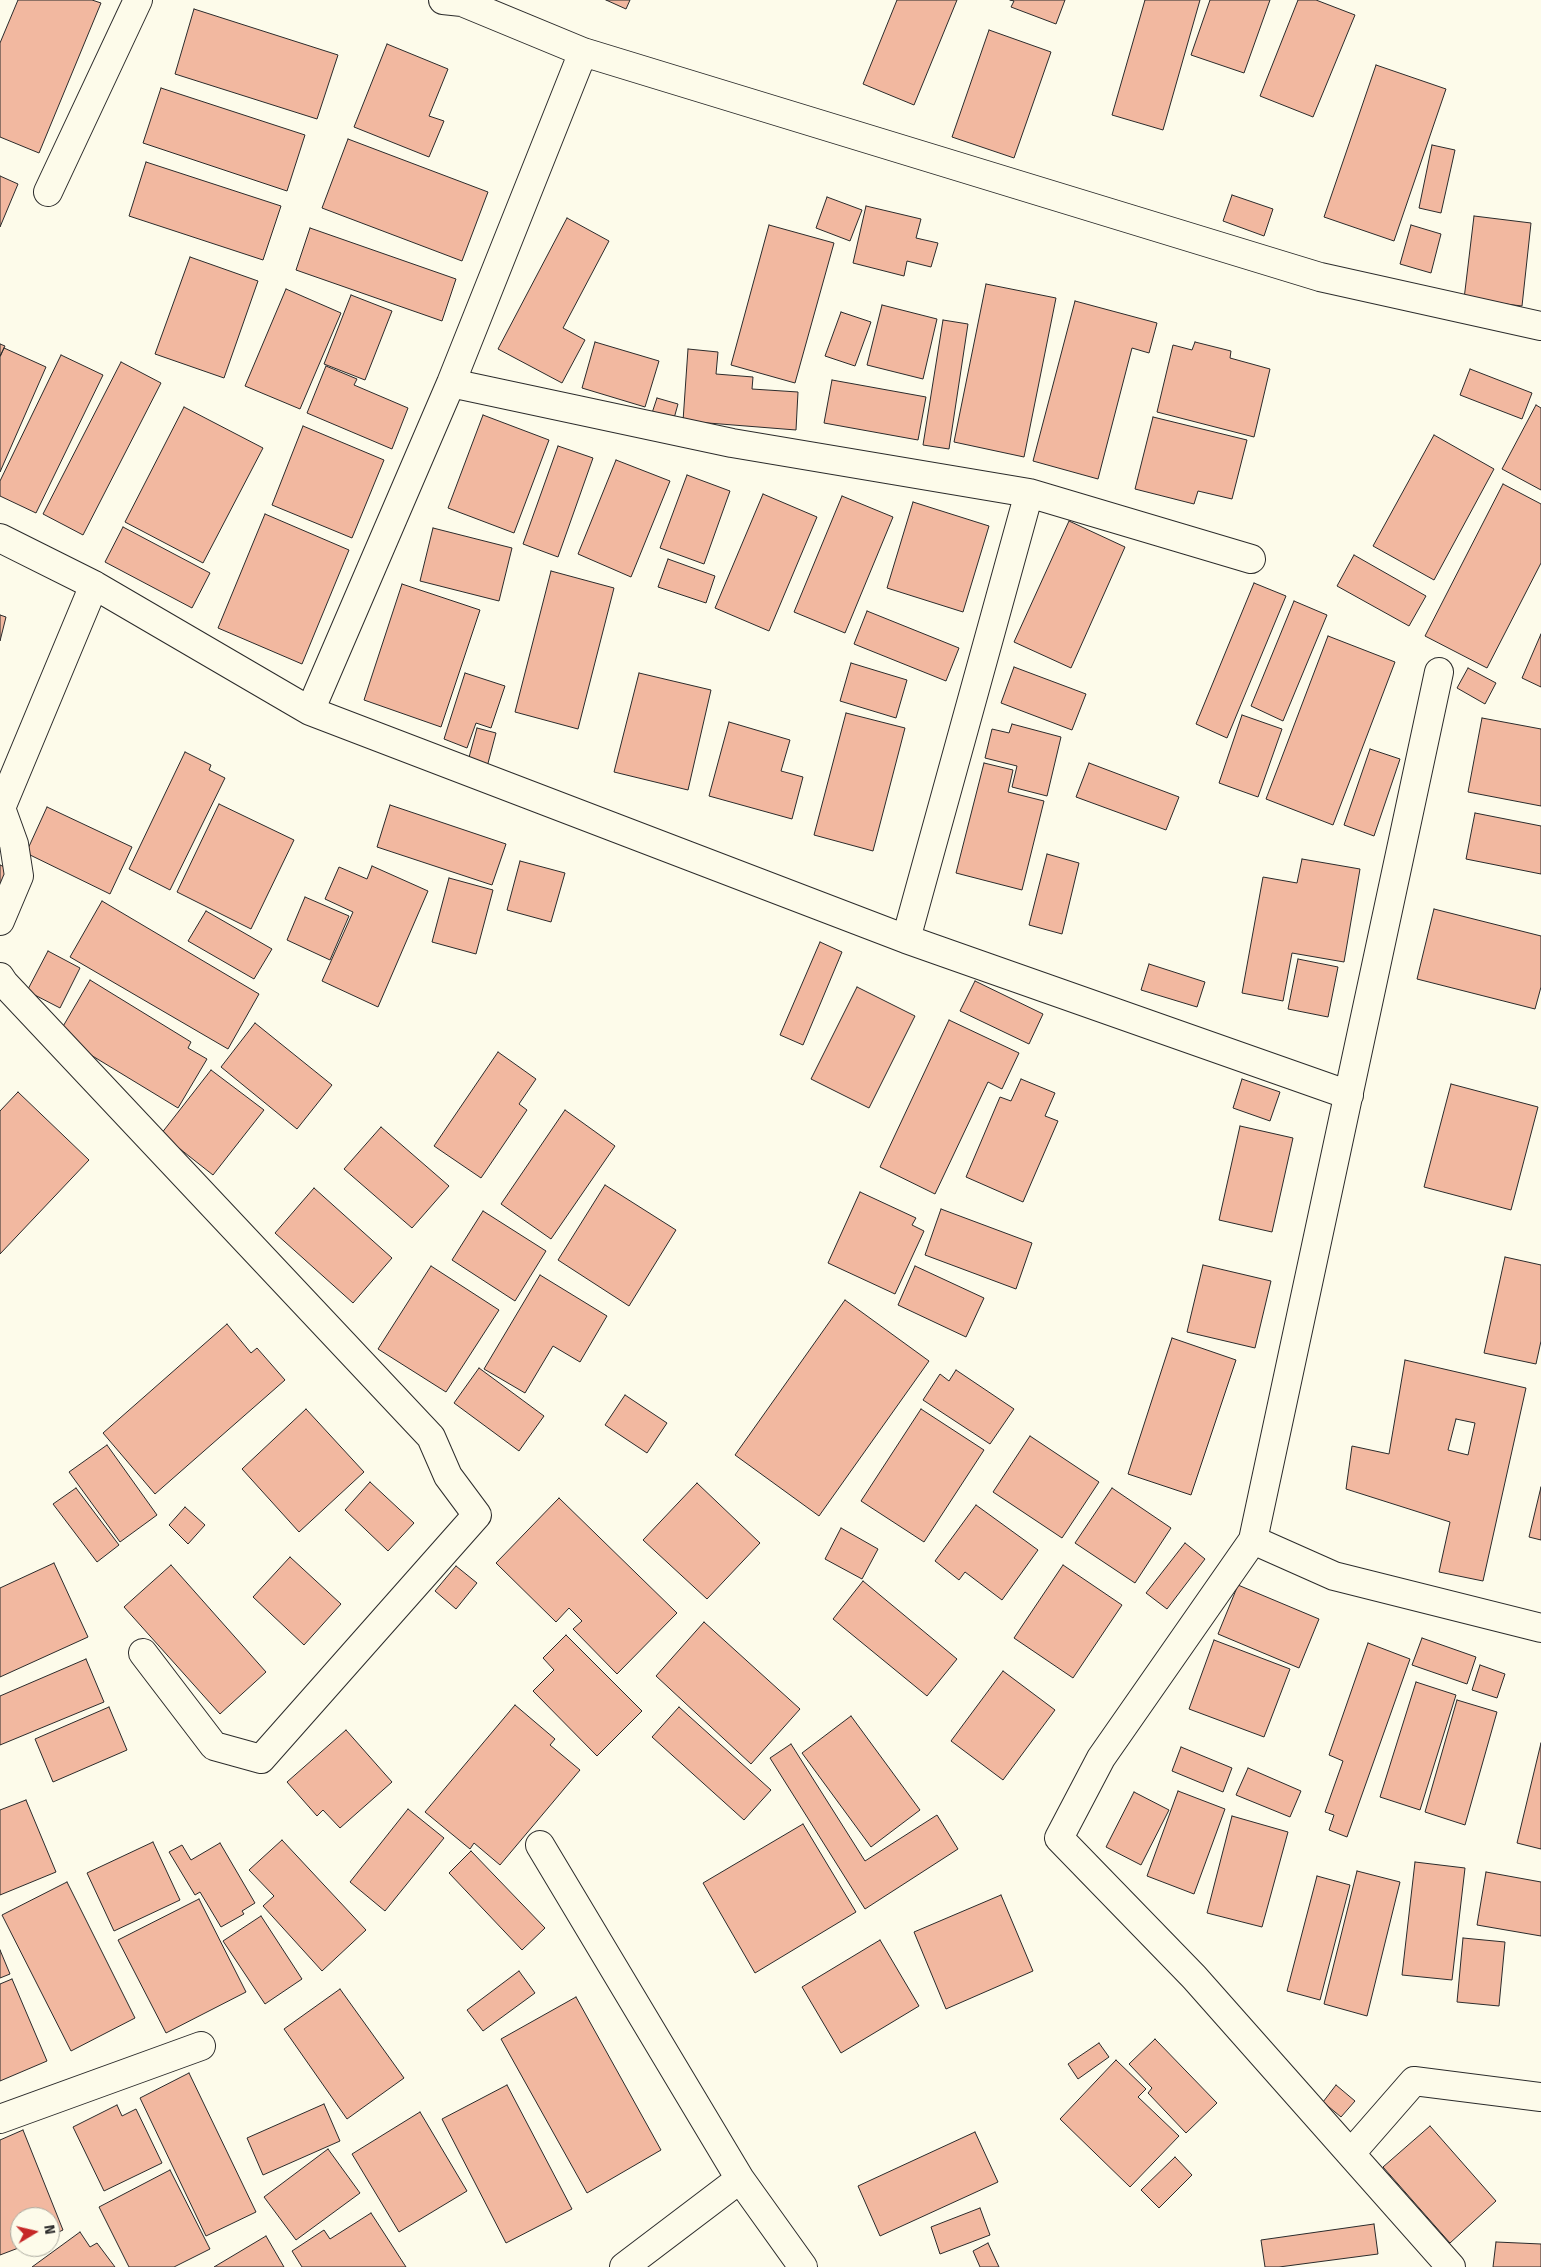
<!DOCTYPE html>
<style>
body{margin:0}
#map{position:relative;width:1541px;height:2267px;overflow:hidden;background:#fdfbea;font-family:"Fira Sans",sans-serif}
canvas{display:block}
.north{position:absolute;left:10px;top:2207px;width:50px;height:50px;box-sizing:border-box;background:#fdfbea;border:1px solid #a9a89e;border-radius:50%;rotate:81deg;font-size:14px;font-weight:700;line-height:20px;text-align:center;color:#2b2b2b}
.north::after{content:'';display:block;margin:auto;width:18px;height:22px;background:#c62828;clip-path:polygon(50% 0,100% 100%,50% 72%,0 100%)}
</style>
<div id="map">
<canvas width="1541" height="2267"></canvas>
<div class="north">N</div>
</div>
<script>
const g = document.querySelector('canvas').getContext('2d');
g.lineJoin = 'round';
function fill(path, color) { g.fillStyle = color; g.fill(path, 'evenodd'); }
const toPath = rows => new Path2D(rows.map(r => 'M' + r).join(''));
function trace(path, color, width, dash) { g.strokeStyle = color; g.lineWidth = width; g.lineCap = dash ? 'butt' : 'round'; g.setLineDash(dash || []); g.stroke(path); }
const building = toPath([
 [18,0,92,0,101,3,39,153,0,137,0,43,18,0],
 [606,0,630,0,626,9,606,0],
 [897,0,957,0,914,105,863,84,897,0],
 [1010,0,1065,0,1056,24,1011,7,1014,1,1010,0],
 [1145,0,1200,0,1163,130,1112,115,1145,0],
 [1210,0,1270,0,1244,73,1191,55,1210,0],
 [1298,0,1316,0,1355,15,1313,117,1260,96,1298,0],
 [194,9,338,55,317,119,175,74,194,9],
 [989,30,1051,52,1014,158,952,137,989,30],
 [387,44,448,69,429,116,444,121,429,157,354,127,387,44],
 [1376,65,1446,89,1394,241,1324,217,1376,65],
 [161,88,305,135,287,191,143,143,161,88],
 [348,139,488,192,462,261,322,208,348,139],
 [1432,145,1455,150,1441,213,1419,208,1432,145],
 [146,162,281,206,263,260,129,216,146,162],
 [0,176,18,184,0,227,0,176],
 [1232,195,1273,209,1264,236,1223,221,1232,195],
 [827,197,862,210,850,241,816,228,827,197],
 [866,206,921,219,916,238,938,243,931,267,907,261,904,276,853,263,866,206],
 [1474,216,1531,223,1522,306,1464,299,1474,216],
 [567,218,609,241,563,328,585,340,562,383,498,349,567,218],
 [769,225,834,243,795,383,731,365,769,225],
 [1411,225,1441,234,1431,273,1400,264,1411,225],
 [310,228,456,279,442,321,296,270,310,228],
 [190,257,258,281,224,378,155,354,190,257],
 [986,284,1056,298,1024,457,954,442,986,284],
 [286,289,341,313,300,409,245,386,286,289],
 [351,295,392,311,365,380,324,364,351,295],
 [1075,301,1157,323,1149,353,1132,348,1098,479,1033,461,1075,301],
 [882,305,937,319,923,379,867,365,882,305],
 [841,312,871,322,855,366,825,356,841,312],
 [943,320,968,324,949,449,923,445,943,320],
 [595,342,659,361,645,407,582,388,595,342],
 [1195,342,1231,351,1230,358,1270,369,1254,437,1157,412,1173,345,1192,350,1195,342],
 [0,344,5,346,0,356,0,344],
 [4,348,46,367,0,472,0,357,4,348],
 [688,349,718,352,716,374,753,377,752,389,798,392,796,430,683,421,688,349],
 [61,355,103,375,36,513,0,496,0,481,61,355],
 [121,362,161,383,83,535,43,514,121,362],
 [326,366,357,379,354,385,408,408,392,449,307,413,326,366],
 [1470,369,1532,393,1522,419,1460,395,1470,369],
 [832,380,926,397,918,440,824,423,832,380],
 [657,398,678,404,673,422,651,416,657,398],
 [1536,405,1541,408,1541,490,1502,469,1536,405],
 [184,407,263,448,203,563,125,522,184,407],
 [483,415,549,440,514,533,448,508,483,415],
 [1153,417,1247,440,1232,499,1198,491,1194,504,1135,489,1153,417],
 [303,426,384,460,352,538,272,505,303,426],
 [1434,435,1494,469,1434,580,1373,546,1434,435],
 [558,446,593,458,558,557,523,544,558,446],
 [616,460,670,481,631,577,578,554,616,460],
 [687,475,730,491,704,564,660,548,687,475],
 [1503,484,1541,504,1541,563,1487,668,1425,636,1503,484],
 [763,494,817,517,769,631,715,608,763,494],
 [842,496,893,517,845,633,794,612,842,496],
 [913,502,989,526,963,612,887,588,913,502],
 [265,514,349,550,302,664,218,628,265,514],
 [1069,521,1125,547,1071,668,1014,642,1069,521],
 [123,527,210,573,192,608,105,562,123,527],
 [433,528,512,548,499,601,420,581,433,528],
 [1354,555,1426,596,1409,626,1337,586,1354,555],
 [668,559,715,576,706,603,658,587,668,559],
 [551,571,614,588,578,729,515,712,551,571],
 [1254,583,1286,596,1227,738,1196,724,1254,583],
 [402,584,480,610,441,727,364,700,402,584],
 [1294,601,1327,615,1283,721,1251,706,1294,601],
 [867,611,959,648,946,681,854,644,867,611],
 [0,615,6,617,0,641,0,615],
 [1541,634,1541,687,1522,678,1541,634],
 [1328,636,1395,662,1333,825,1266,799,1328,636],
 [851,663,907,680,896,718,840,701,851,663],
 [1014,667,1086,694,1072,730,1001,703,1014,667],
 [1468,668,1496,683,1485,704,1457,688,1468,668],
 [465,673,505,686,491,728,476,723,467,748,444,739,465,673],
 [639,673,711,690,688,790,614,772,639,673],
 [846,713,905,728,873,851,814,835,846,713],
 [1242,715,1282,729,1258,797,1219,783,1242,715],
 [1482,718,1541,729,1541,806,1468,792,1482,718],
 [729,722,790,740,781,771,803,777,792,819,709,796,729,722],
 [1012,724,1061,737,1047,796,1012,787,1017,766,985,758,992,729,1009,733,1012,724],
 [477,728,496,733,487,767,468,761,477,728],
 [1370,749,1400,759,1374,836,1344,825,1370,749],
 [185,752,211,765,209,770,225,778,170,890,129,869,185,752],
 [984,763,1013,770,1008,792,1044,801,1022,890,956,873,984,763],
 [1089,763,1179,797,1166,830,1076,797,1089,763],
 [219,804,294,840,251,929,177,892,219,804],
 [390,805,506,844,492,885,377,847,390,805],
 [47,807,132,847,110,894,26,853,47,807],
 [1475,813,1541,826,1541,874,1466,859,1475,813],
 [1047,854,1079,863,1062,934,1029,925,1047,854],
 [1302,859,1360,869,1344,962,1292,953,1283,1001,1242,993,1263,877,1297,883,1302,859],
 [520,861,565,873,551,922,507,910,520,861],
 [0,865,9,869,0,889,0,865],
 [372,866,428,891,378,1007,322,981,353,912,325,899,339,867,367,879,372,866],
 [449,878,493,890,476,954,432,942,449,878],
 [305,897,349,916,330,960,287,940,305,897],
 [102,901,259,994,228,1049,70,957,102,901],
 [1434,909,1541,936,1541,987,1535,1009,1417,979,1434,909],
 [206,911,272,949,254,979,188,941,206,911],
 [820,942,842,952,803,1045,780,1035,820,942],
 [48,951,80,968,60,1008,27,991,48,951],
 [1298,959,1338,967,1328,1017,1288,1009,1298,959],
 [1149,964,1205,982,1197,1007,1141,990,1149,964],
 [90,980,191,1042,188,1048,207,1059,178,1108,58,1035,90,980],
 [975,981,1043,1014,1029,1044,960,1011,975,981],
 [857,987,915,1016,869,1108,811,1079,857,987],
 [949,1020,1019,1053,1002,1089,988,1082,935,1194,880,1167,949,1020],
 [255,1023,332,1085,297,1129,221,1067,255,1023],
 [498,1052,536,1079,519,1104,527,1110,481,1178,434,1146,498,1052],
 [211,1070,264,1110,213,1175,161,1134,211,1070],
 [1021,1079,1055,1093,1045,1116,1058,1121,1023,1202,966,1177,1000,1097,1011,1101,1021,1079],
 [1242,1079,1280,1092,1270,1121,1233,1108,1242,1079],
 [1451,1084,1538,1107,1511,1210,1424,1187,1451,1084],
 [18,1092,89,1160,0,1254,0,1111,18,1092],
 [565,1110,615,1146,551,1239,501,1204,565,1110],
 [1240,1126,1293,1138,1272,1232,1219,1220,1240,1126],
 [381,1127,449,1186,412,1228,344,1169,381,1127],
 [605,1185,676,1230,629,1306,558,1260,605,1185],
 [314,1188,392,1258,353,1303,275,1233,314,1188],
 [860,1192,916,1218,912,1225,924,1231,895,1294,828,1263,860,1192],
 [941,1209,1032,1243,1016,1289,925,1255,941,1209],
 [483,1211,546,1251,515,1301,452,1260,483,1211],
 [1505,1257,1541,1265,1541,1341,1536,1364,1484,1353,1505,1257],
 [1203,1265,1271,1281,1255,1348,1187,1332,1203,1265],
 [431,1266,499,1310,446,1392,378,1349,431,1266],
 [915,1266,984,1298,966,1337,898,1305,915,1266],
 [540,1275,607,1316,580,1362,553,1346,525,1393,484,1369,540,1275],
 [845,1300,929,1361,819,1516,735,1455,845,1300],
 [227,1324,251,1353,257,1348,285,1380,155,1494,103,1433,227,1324],
 [1172,1338,1236,1360,1191,1495,1128,1474,1172,1338],
 [1405,1360,1526,1388,1483,1581,1439,1572,1450,1522,1346,1489,1352,1446,1389,1454,1405,1360],
 [1456,1419,1475,1423,1468,1455,1448,1450,1456,1419],
 [479,1368,544,1416,519,1451,454,1403,479,1368],
 [956,1370,1014,1409,990,1444,923,1400,940,1374,949,1381,956,1370],
 [625,1395,667,1423,647,1453,605,1425,625,1395],
 [306,1409,364,1472,299,1532,242,1469,306,1409],
 [921,1409,984,1450,924,1542,861,1501,921,1409],
 [1030,1436,1099,1482,1062,1538,993,1492,1030,1436],
 [107,1445,157,1515,120,1542,69,1472,107,1445],
 [370,1482,414,1523,388,1551,345,1510,370,1482],
 [697,1483,760,1543,707,1599,643,1540,697,1483],
 [1541,1487,1541,1540,1529,1537,1541,1487],
 [76,1488,119,1545,97,1562,53,1504,76,1488],
 [1112,1488,1171,1528,1135,1583,1075,1543,1112,1488],
 [559,1498,677,1613,617,1674,573,1629,582,1621,569,1608,556,1622,496,1563,559,1498],
 [976,1505,1038,1550,1002,1600,965,1572,959,1580,935,1561,976,1505],
 [185,1507,205,1525,188,1544,169,1525,185,1507],
 [841,1528,878,1549,862,1579,825,1559,841,1528],
 [1185,1543,1205,1559,1167,1609,1146,1593,1185,1543],
 [290,1557,341,1604,304,1645,253,1597,290,1557],
 [54,1563,88,1637,0,1677,0,1588,54,1563],
 [171,1565,266,1672,220,1714,124,1607,171,1565],
 [1063,1565,1122,1605,1073,1678,1014,1638,1063,1565],
 [456,1566,477,1583,456,1609,435,1591,456,1566],
 [863,1581,957,1659,927,1696,833,1619,863,1581],
 [1238,1585,1319,1619,1299,1668,1218,1634,1238,1585],
 [704,1622,800,1709,751,1764,656,1676,704,1622],
 [566,1635,642,1711,597,1756,533,1691,554,1670,543,1658,566,1635],
 [1422,1638,1476,1657,1467,1684,1412,1665,1422,1638],
 [1214,1640,1290,1669,1264,1737,1189,1709,1214,1640],
 [1368,1643,1410,1659,1347,1837,1329,1830,1334,1815,1325,1812,1343,1761,1329,1755,1368,1643],
 [86,1659,104,1702,0,1745,0,1696,86,1659],
 [1480,1665,1505,1674,1497,1698,1472,1690,1480,1665],
 [1003,1671,1055,1710,1003,1780,951,1741,1003,1671],
 [1416,1682,1456,1695,1420,1810,1380,1797,1416,1682],
 [1457,1700,1497,1712,1465,1825,1425,1812,1457,1700],
 [515,1705,555,1739,550,1745,580,1770,500,1865,474,1843,470,1849,425,1812,515,1705],
 [109,1707,127,1750,53,1782,35,1739,109,1707],
 [679,1707,771,1790,744,1820,652,1737,679,1707],
 [851,1716,920,1810,871,1847,802,1753,851,1716],
 [346,1730,392,1782,340,1828,323,1810,317,1816,287,1782,346,1730],
 [1541,1743,1541,1849,1517,1843,1541,1743],
 [791,1744,865,1861,937,1815,958,1849,865,1909,770,1758,791,1744],
 [1181,1747,1232,1768,1223,1792,1172,1771,1181,1747],
 [1248,1768,1301,1791,1290,1817,1236,1795,1248,1768],
 [1178,1791,1225,1809,1194,1894,1147,1876,1178,1791],
 [1134,1792,1169,1810,1141,1865,1106,1847,1134,1792],
 [26,1800,56,1872,0,1895,0,1810,26,1800],
 [408,1809,444,1838,385,1911,350,1882,408,1809],
 [1232,1816,1288,1832,1262,1927,1207,1913,1232,1816],
 [803,1824,856,1912,755,1973,703,1883,803,1824],
 [282,1840,366,1930,322,1971,263,1906,274,1896,249,1870,282,1840],
 [153,1842,180,1900,114,1931,87,1873,153,1842],
 [220,1843,255,1903,242,1911,244,1914,221,1927,200,1892,195,1895,169,1852,182,1845,191,1860,220,1843],
 [471,1851,545,1928,522,1950,449,1873,471,1851],
 [1415,1862,1465,1868,1452,1980,1402,1975,1415,1862],
 [1357,1871,1400,1882,1367,2016,1324,2004,1357,1871],
 [1486,1872,1541,1882,1541,1936,1477,1925,1486,1872],
 [1317,1876,1350,1885,1320,2000,1287,1991,1317,1876],
 [67,1882,135,2018,71,2051,2,1915,67,1882],
 [1001,1895,1033,1971,946,2009,914,1932,1001,1895],
 [199,1899,246,1992,166,2033,118,1940,199,1899],
 [261,1916,302,1979,265,2004,223,1941,261,1916],
 [1463,1938,1505,1942,1499,2006,1457,2002,1463,1938],
 [880,1940,919,2006,841,2053,802,1987,880,1940],
 [0,1950,10,1974,0,1978,0,1950],
 [519,1971,535,1993,483,2031,467,2010,519,1971],
 [12,1979,47,2061,0,2081,0,1984,12,1979],
 [340,1989,404,2078,347,2119,284,2029,340,1989],
 [576,1997,661,2150,587,2193,501,2039,576,1997],
 [1155,2039,1217,2103,1186,2133,1148,2093,1152,2088,1129,2064,1155,2039],
 [1099,2043,1109,2057,1078,2079,1068,2064,1099,2043],
 [1116,2060,1146,2089,1138,2097,1179,2136,1130,2187,1060,2119,1116,2060],
 [189,2073,256,2212,206,2236,140,2098,189,2073],
 [507,2085,572,2209,506,2243,442,2119,507,2085],
 [1336,2085,1355,2101,1341,2117,1323,2102,1336,2085],
 [324,2104,340,2141,263,2175,247,2138,324,2104],
 [117,2105,122,2116,136,2109,162,2163,104,2191,73,2127,117,2105],
 [420,2112,467,2191,399,2232,352,2154,420,2112],
 [1430,2126,1496,2201,1450,2243,1383,2167,1430,2126],
 [23,2130,63,2230,50,2236,50,2217,20,2217,21,2247,0,2255,0,2140,23,2130],
 [975,2132,998,2182,880,2236,858,2186,975,2132],
 [328,2149,360,2193,296,2240,264,2197,328,2149],
 [1175,2157,1192,2175,1159,2208,1141,2190,1175,2157],
 [170,2170,210,2249,174,2267,129,2267,99,2207,170,2170],
 [980,2208,990,2235,940,2254,931,2227,980,2208],
 [371,2213,406,2267,302,2267,292,2251,324,2230,330,2239,371,2213],
 [1374,2224,1378,2254,1279,2267,1265,2267,1261,2240,1374,2224],
 [80,2232,90,2247,97,2243,115,2267,32,2267,80,2232],
 [266,2236,284,2267,214,2267,266,2236],
 [1496,2242,1541,2244,1541,2267,1493,2267,1496,2242],
 [988,2243,999,2267,980,2267,973,2251,988,2243]
]);
fill(building, '#f2b8a0');
trace(building, '#2b2b2b', 1);
const minor = toPath([
 [443,0,462,2,583,52,1320,277,1541,326],
 [48,192,138,0],
 [451,383,732,443,1029,493,1251,559],
 [0,538,94,585,310,711,906,939,1349,1095],
 [1439,672,1253,1540,1101,1758,1059,1838,1194,1977,1451,2267],
 [310,711,451,383,583,52],
 [0,921,19,876,14,844,1,808,94,585],
 [906,939,1029,493],
 [0,977,4,983,431,1437,448,1476,477,1515,261,1759,214,1746,143,1653],
 [1253,1540,1334,1576,1541,1628],
 [540,1845,740,2179,803,2267],
 [0,2119,201,2046],
 [1352,2152,1414,2081,1541,2097],
 [624,2267,740,2179]
]);
trace(minor, '#2b2b2b', 30);
trace(minor, '#fdfbea', 28);
</script>
